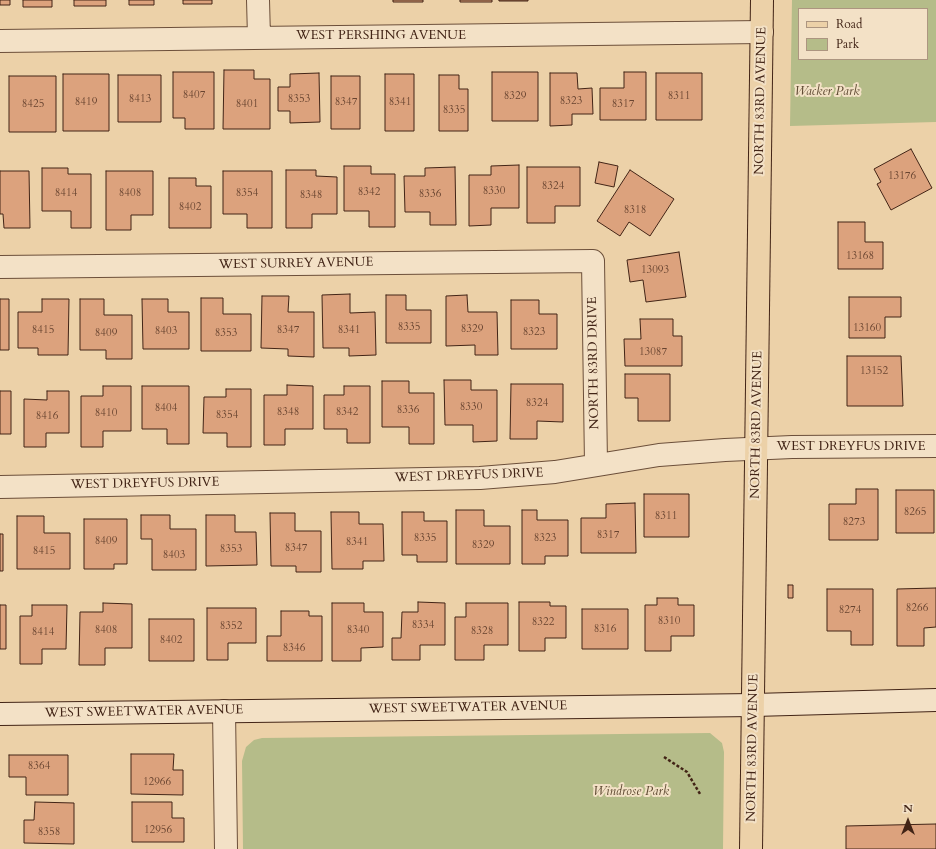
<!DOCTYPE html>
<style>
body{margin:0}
#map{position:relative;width:936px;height:849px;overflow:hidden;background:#ecd1a8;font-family:Cardo,serif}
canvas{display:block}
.legend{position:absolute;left:798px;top:8px;width:130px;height:52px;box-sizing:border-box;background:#f3e1c6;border:1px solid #ac9580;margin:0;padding:5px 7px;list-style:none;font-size:12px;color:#422416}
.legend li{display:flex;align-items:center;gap:8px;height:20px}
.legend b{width:20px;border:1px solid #ac9580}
.north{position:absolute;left:888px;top:801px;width:40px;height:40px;-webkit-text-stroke:3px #f3e1c6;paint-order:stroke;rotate:0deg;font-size:11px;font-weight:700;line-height:16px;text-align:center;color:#422416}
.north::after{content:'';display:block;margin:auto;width:14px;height:18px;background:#422416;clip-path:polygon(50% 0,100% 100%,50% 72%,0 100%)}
</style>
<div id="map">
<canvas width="936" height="849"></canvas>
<ul class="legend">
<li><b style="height:5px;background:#ecd1a8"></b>Road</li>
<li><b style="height:11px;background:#b5bc89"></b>Park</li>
</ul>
<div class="north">N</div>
</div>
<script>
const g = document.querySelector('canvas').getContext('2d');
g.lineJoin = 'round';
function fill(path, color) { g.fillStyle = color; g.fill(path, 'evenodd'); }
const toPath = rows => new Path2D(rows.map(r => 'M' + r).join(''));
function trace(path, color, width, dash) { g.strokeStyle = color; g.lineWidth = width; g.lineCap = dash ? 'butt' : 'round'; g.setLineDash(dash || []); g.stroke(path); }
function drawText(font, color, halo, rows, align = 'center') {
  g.font = font + ' Cardo,serif'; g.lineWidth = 4; g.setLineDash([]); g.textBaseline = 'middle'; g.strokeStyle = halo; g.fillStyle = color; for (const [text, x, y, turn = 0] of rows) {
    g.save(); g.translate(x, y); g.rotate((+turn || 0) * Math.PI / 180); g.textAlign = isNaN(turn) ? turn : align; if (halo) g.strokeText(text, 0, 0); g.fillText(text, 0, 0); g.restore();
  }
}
fill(toPath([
 [792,0,936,0,936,122,790,126],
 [799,9,927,9,927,59,799,59],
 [710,733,722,743,724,752,723,849,243,849,242,761,246,747,254,740,262,738]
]), '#b5bc89');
const building = toPath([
 [0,0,10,0,10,5,0,5,0,0],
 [23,0,52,0,52,7,23,7,23,0],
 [74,0,106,0,106,6,74,6,74,0],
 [129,0,154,0,154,5,129,5,129,0],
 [183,0,212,0,212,4,183,4,183,0],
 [393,0,423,0,423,2,393,2,393,0],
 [460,0,492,0,492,2,460,2,460,0],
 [499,0,528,0,528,1,499,1,499,0],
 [224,70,254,70,254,79,270,79,270,129,223,129,224,70],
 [173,72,214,72,214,129,185,129,185,118,173,118,173,72],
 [492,72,538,72,538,121,492,121,492,72],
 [624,72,646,72,646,120,600,120,600,88,624,88,624,72],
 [319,73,320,122,290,123,290,111,278,111,278,87,290,87,290,74,319,73],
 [550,73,577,73,578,89,592,88,593,114,572,114,572,125,550,126,550,73],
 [656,73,702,73,702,120,656,120,656,73],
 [63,74,109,74,109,131,63,131,63,74],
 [385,74,414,74,414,131,385,131,385,74],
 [118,75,161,75,161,122,118,122,118,75],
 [439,75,459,75,459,89,468,89,468,131,439,131,439,75],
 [9,76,56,76,56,132,9,132,9,76],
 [331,76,360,76,360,129,331,129,331,76],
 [911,149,932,188,891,210,877,184,881,182,874,169,911,149],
 [599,162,618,166,614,187,595,183,599,162],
 [519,165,519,208,491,208,491,225,469,226,469,175,491,175,491,166,519,165],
 [344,166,371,166,371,174,395,174,395,227,369,227,369,211,344,211,344,166],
 [455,167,456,225,430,225,430,212,405,212,404,176,425,176,425,168,455,167],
 [527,167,580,167,580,206,555,206,555,223,527,223,527,167],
 [42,168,68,168,68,174,91,174,91,228,71,228,71,211,42,211,42,168],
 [286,170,316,170,316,176,337,177,337,214,312,214,312,228,286,228,286,170],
 [630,170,674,199,650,236,629,222,620,236,597,221,630,170],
 [0,171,29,171,30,228,4,228,3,214,0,214,0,171],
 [106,171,153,171,153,215,131,215,131,230,106,230,106,171],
 [223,171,272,171,272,228,247,228,247,214,223,214,223,171],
 [169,178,196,178,196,186,211,186,211,228,169,228,169,178],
 [838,222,865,222,865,242,883,242,883,269,838,269,838,222],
 [679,252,686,297,646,302,643,280,630,282,627,260,679,252],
 [350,294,350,313,375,312,376,355,349,356,349,348,323,348,322,295,350,294],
 [386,295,406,295,406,310,431,310,431,343,386,343,386,295],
 [467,295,468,312,497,312,498,355,475,355,475,345,446,346,446,296,467,295],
 [262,296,289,296,288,312,314,312,314,357,288,356,288,349,261,348,262,296],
 [849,297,901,297,901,317,885,317,885,338,849,338,849,297],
 [201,298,223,298,223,314,251,314,251,351,201,351,201,298],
 [0,299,9,299,9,350,0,350,0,299],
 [42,299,69,299,68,355,38,355,38,348,18,348,18,312,42,312,42,299],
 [80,299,104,299,104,315,132,315,132,359,106,359,106,350,80,350,80,299],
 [142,299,168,299,168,312,189,312,189,349,143,349,142,299],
 [511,300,539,300,539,314,557,314,557,349,511,349,511,300],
 [640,319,673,319,673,336,682,336,682,366,625,366,624,339,641,339,640,319],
 [847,356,901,356,903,406,847,406,847,356],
 [625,374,670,374,670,421,638,421,638,398,625,398,625,374],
 [444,380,471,380,471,390,497,390,497,441,473,442,473,425,445,425,444,380],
 [382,381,409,381,409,393,434,393,434,444,409,444,409,427,382,427,382,381],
 [511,384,563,384,563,422,537,421,537,439,510,439,511,384],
 [287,385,313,386,313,429,285,429,285,445,264,445,264,395,287,395,287,385],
 [103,386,131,386,131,431,103,431,103,447,81,447,81,396,103,396,103,386],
 [142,386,189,386,189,444,167,444,167,429,142,429,142,386],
 [344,386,370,386,370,443,347,443,347,429,324,429,324,395,344,395,344,386],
 [226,389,251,389,251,447,227,447,227,433,203,433,204,397,226,397,226,389],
 [0,391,11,391,11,434,0,434,0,391],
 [47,391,69,391,69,433,46,433,46,447,24,447,24,399,47,400,47,391],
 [856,489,878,489,878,540,829,540,829,504,856,504,856,489],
 [896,490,934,490,934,533,896,533,896,490],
 [644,494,689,494,689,537,644,537,644,494],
 [635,503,636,553,581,553,581,518,606,518,606,504,635,503],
 [456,510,484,510,484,526,510,526,510,564,456,564,456,510],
 [522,510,537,510,537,520,568,520,568,556,545,556,545,564,522,564,522,510],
 [331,512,359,512,359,524,383,524,384,561,363,561,363,569,332,569,331,512],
 [402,512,424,512,424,521,447,521,447,562,417,562,417,555,402,555,402,512],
 [270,513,295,513,295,531,321,531,321,572,296,572,296,566,271,566,270,513],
 [141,515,170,515,170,529,196,529,196,570,152,570,152,539,141,539,141,515],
 [206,515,235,515,235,532,256,532,257,565,206,566,206,515],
 [17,516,44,516,44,533,70,533,70,569,17,569,17,516],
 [84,519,127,519,127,564,114,564,114,569,84,569,84,519],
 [0,534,3,534,3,571,0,571,0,534],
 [788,585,793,585,793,598,788,598,788,585],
 [936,588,936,627,924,628,924,646,897,646,897,589,936,588],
 [827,589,873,589,873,645,851,645,851,631,827,631,827,589],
 [657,598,678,598,678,605,694,605,694,636,671,636,671,651,645,651,645,605,657,605,657,598],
 [418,602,445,603,445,645,420,645,420,660,392,660,392,638,401,638,402,612,418,612,418,602],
 [519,602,550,602,550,606,566,606,566,638,545,638,545,651,519,651,519,602],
 [103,603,132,604,132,648,105,648,105,665,79,665,80,612,103,612,103,603],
 [332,603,364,603,364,612,383,612,383,647,361,648,361,661,332,661,332,603],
 [466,603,508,603,508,645,484,645,484,660,455,660,455,617,466,617,466,603],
 [0,605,6,605,6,649,0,649,0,605],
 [32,605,67,605,66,649,42,649,42,664,20,664,20,616,32,616,32,605],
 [207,608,256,608,256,643,228,643,228,660,207,660,207,608],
 [582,609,628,609,628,649,582,649,582,609],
 [281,611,309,611,309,616,322,616,322,661,267,661,267,636,281,636,281,611],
 [149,619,194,619,194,661,149,661,149,619],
 [131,754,174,754,173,770,183,770,183,795,131,794,131,754],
 [9,755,68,755,68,795,26,795,26,777,9,777,9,755],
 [35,802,74,803,74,844,24,843,24,820,34,820,35,802],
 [132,802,172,802,172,818,184,818,184,842,132,842,132,802],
 [936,824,936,849,846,849,846,826,936,824]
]);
fill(building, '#dca27d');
trace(building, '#422416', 1);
const street = toPath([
 [258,0,259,37],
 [0,41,762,32],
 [0,267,593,261,596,464],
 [0,487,480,478,555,472,659,455,725,450,792,447,936,446],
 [224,711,226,849]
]);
const secondary = toPath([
 [0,714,754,705,936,700]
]);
const primary = toPath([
 [751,849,762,0]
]);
trace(street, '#6c4f3a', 24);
trace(secondary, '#422416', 24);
trace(primary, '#422416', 24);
trace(toPath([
 [664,757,687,772,700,794]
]), '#422416', 2.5, [3, 2]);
trace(street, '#f3e1c6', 22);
trace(secondary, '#f3e1c6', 22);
trace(primary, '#ecd1a8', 22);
drawText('11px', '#684430', null, [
 ["8407",194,95],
 ["8329",515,96],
 ["8311",679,96],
 ["8413",140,99],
 ["8353",299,99],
 ["8323",571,101],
 ["8419",86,102],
 ["8347",346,102],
 ["8341",400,102],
 ["8425",33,104],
 ["8401",247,104],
 ["8317",623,104],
 ["8335",454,110],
 ["13176",902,176],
 ["8324",553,186],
 ["8330",494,191],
 ["8342",369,192],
 ["8414",66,193],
 ["8408",130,193],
 ["8354",247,193],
 ["8336",430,194],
 ["8348",311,195],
 ["8402",190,207],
 ["8318",635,210],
 ["13168",860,256],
 ["13093",655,270],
 ["8335",409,327],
 ["13160",867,328],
 ["8329",472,329],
 ["8415",43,330],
 ["8347",288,330],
 ["8341",349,330],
 ["8403",166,331],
 ["8323",534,332],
 ["8409",106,333],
 ["8353",226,333],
 ["13087",653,352],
 ["13152",874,371],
 ["8324",537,403],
 ["8330",471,407],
 ["8404",166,408],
 ["8336",408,410],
 ["8348",288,412],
 ["8342",347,412],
 ["8410",106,413],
 ["8354",227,415],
 ["8416",47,416],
 ["8265",915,512],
 ["8311",666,516],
 ["8273",854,522],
 ["8317",608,535],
 ["8335",425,538],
 ["8323",545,538],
 ["8409",106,541],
 ["8341",357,542],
 ["8329",483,545],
 ["8347",296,548],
 ["8353",231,549],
 ["8415",44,551],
 ["8403",174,555],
 ["8266",917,608],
 ["8274",850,610],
 ["8310",669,621],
 ["8322",543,622],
 ["8334",423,625],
 ["8352",231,626],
 ["8316",605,629],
 ["8408",106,630],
 ["8340",358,630],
 ["8328",482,631],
 ["8414",43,632],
 ["8402",171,640],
 ["8346",294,648],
 ["8364",39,766],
 ["12966",157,782],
 ["12956",158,830],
 ["8358",49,832]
]);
drawText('13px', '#422416', '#f3e1c6', [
 ["WEST PERSHING AVENUE",381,36],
 ["NORTH 83RD AVENUE",761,101,-89],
 ["WEST SURREY AVENUE",296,264,-1],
 ["NORTH 83RD DRIVE",594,363,-91],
 ["NORTH 83RD AVENUE",757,425,-89],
 ["WEST DREYFUS DRIVE",851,447],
 ["WEST DREYFUS DRIVE",469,476,-2],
 ["WEST DREYFUS DRIVE",145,484,-1],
 ["WEST SWEETWATER AVENUE",468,708,-1],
 ["WEST SWEETWATER AVENUE",144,712,-1],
 ["NORTH 83RD AVENUE",753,748,-89]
]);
drawText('italic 13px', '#5f4a33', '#f3e1c6', [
 ["Wacker Park",827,92],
 ["Windrose Park",631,792]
]);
</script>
